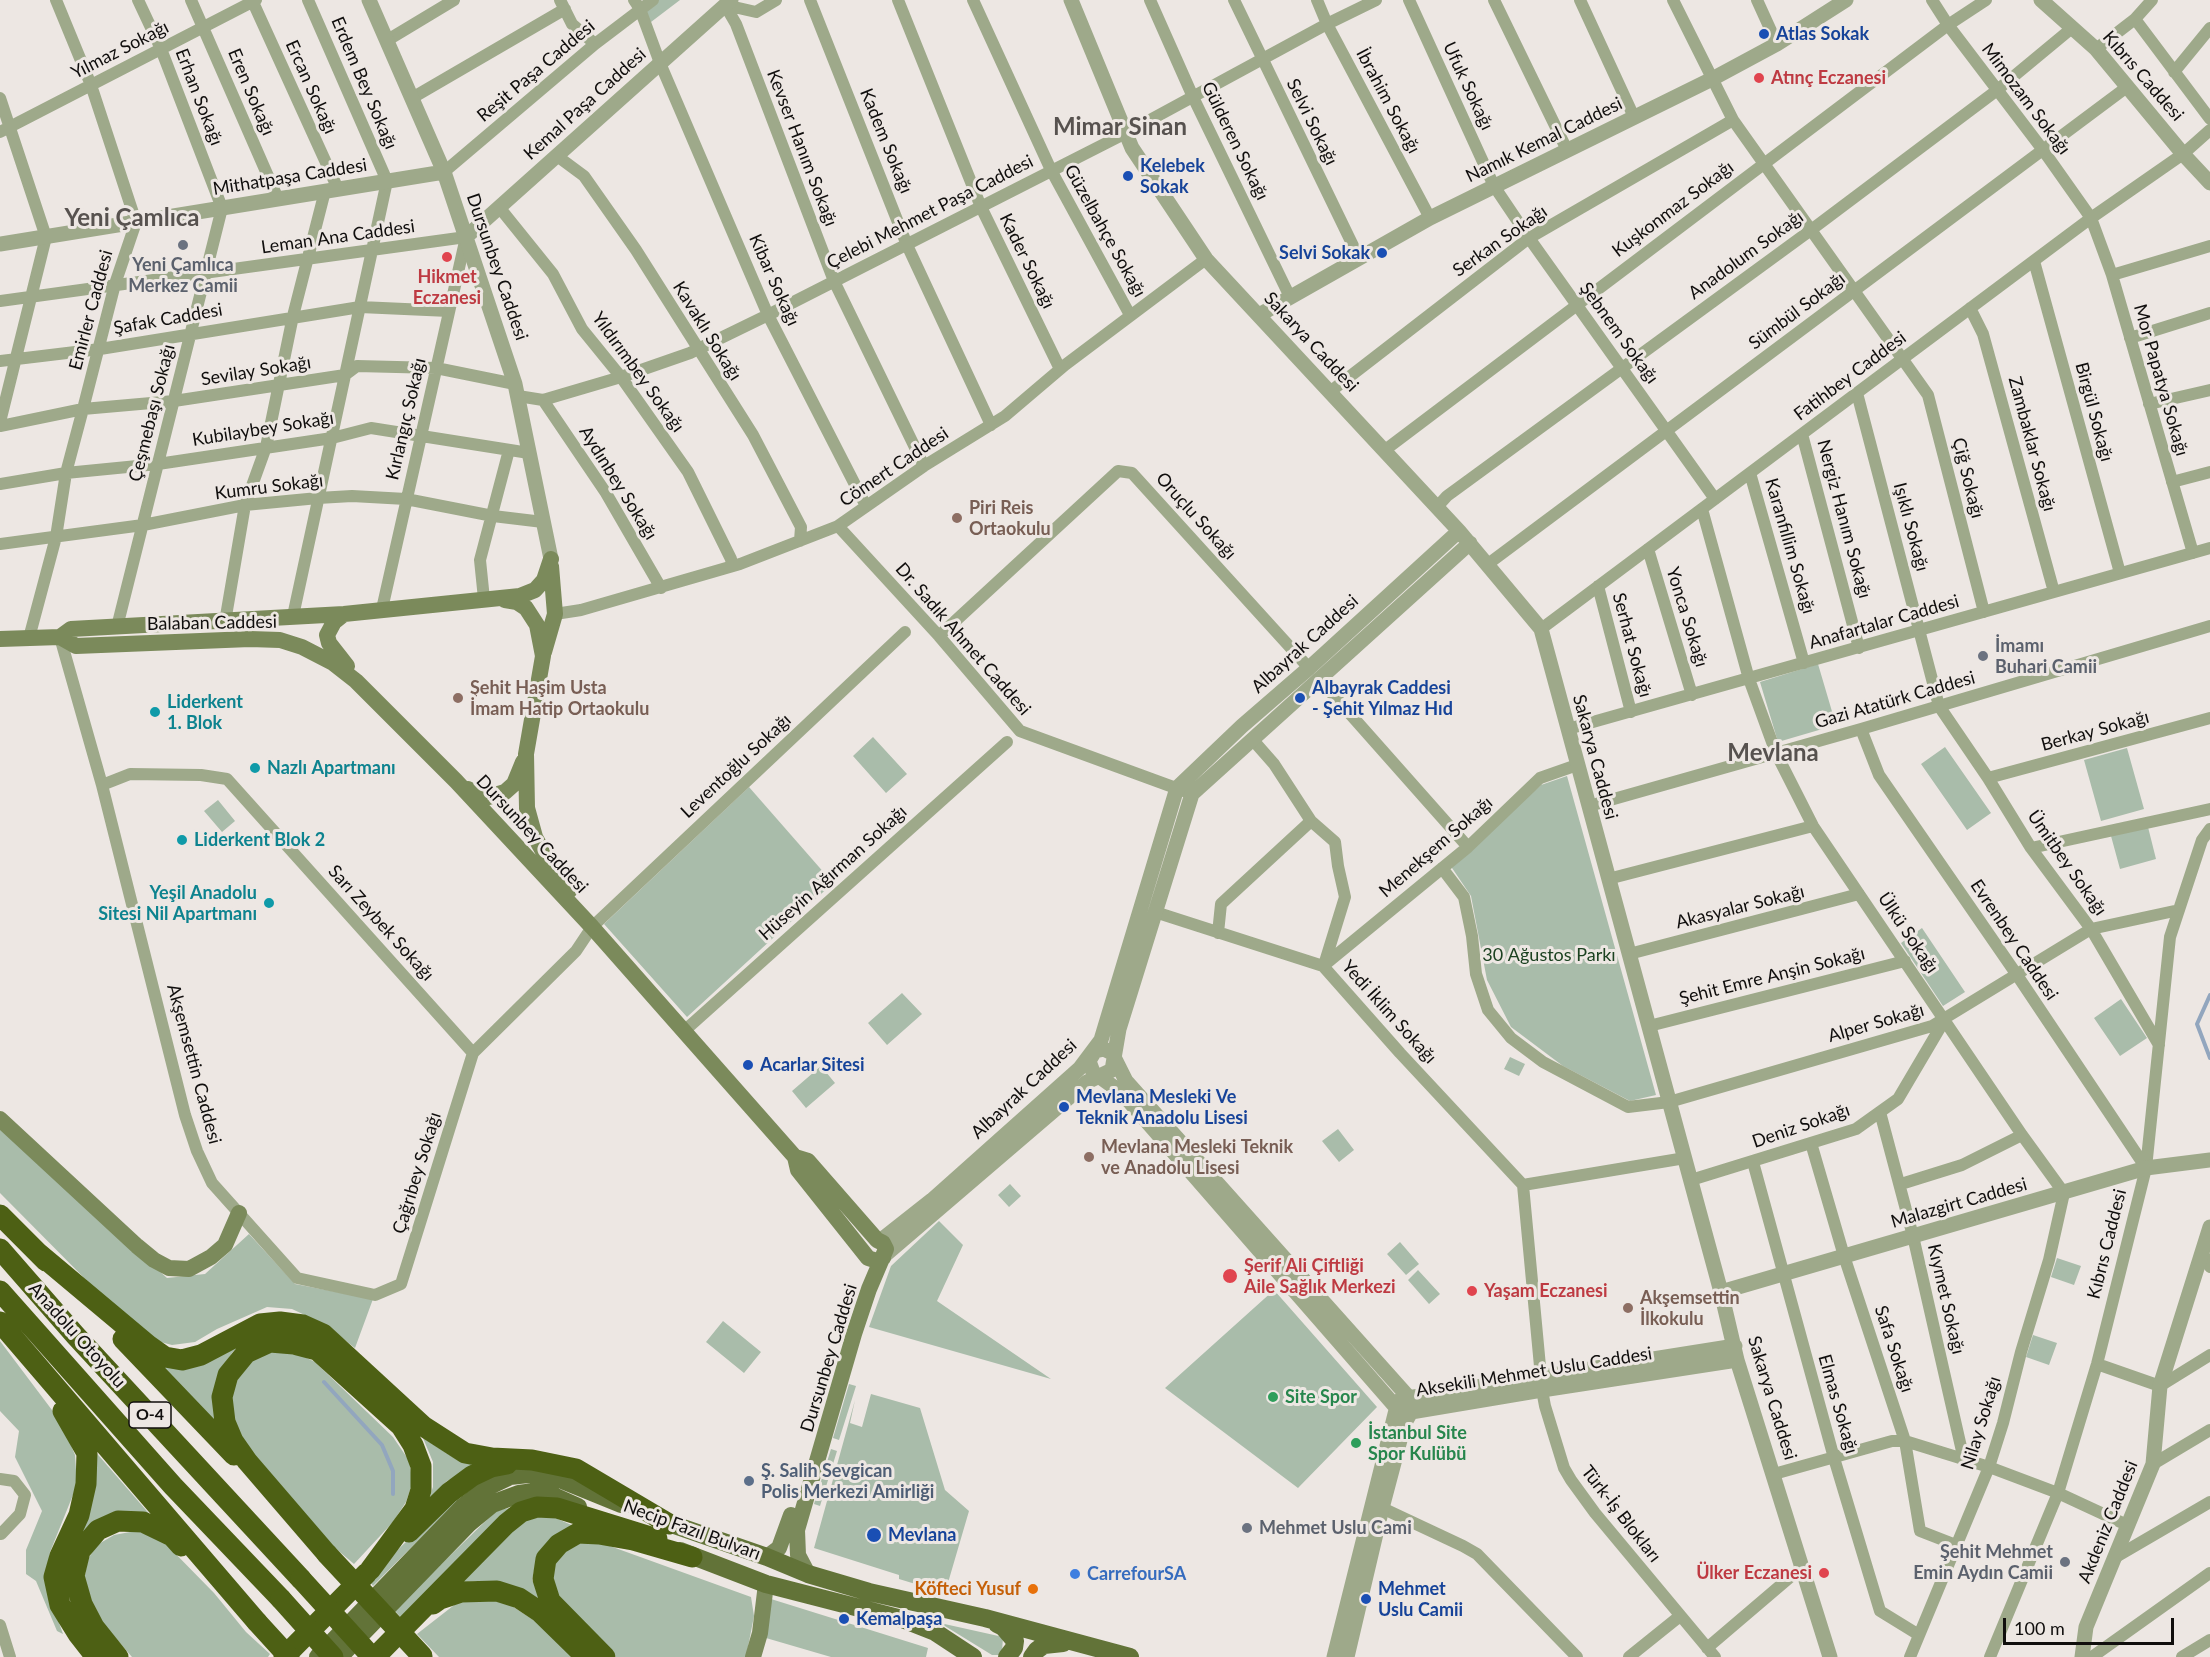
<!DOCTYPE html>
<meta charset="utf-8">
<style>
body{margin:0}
#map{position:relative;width:2210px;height:1657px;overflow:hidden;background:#ede7e3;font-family:Lato,sans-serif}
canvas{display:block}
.scale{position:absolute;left:2003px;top:1618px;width:171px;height:27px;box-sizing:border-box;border:3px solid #100e0d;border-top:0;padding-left:8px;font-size:18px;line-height:21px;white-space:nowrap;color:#100e0d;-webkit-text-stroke:4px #ede7e3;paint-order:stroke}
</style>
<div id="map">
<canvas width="2210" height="1657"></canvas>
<div class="scale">100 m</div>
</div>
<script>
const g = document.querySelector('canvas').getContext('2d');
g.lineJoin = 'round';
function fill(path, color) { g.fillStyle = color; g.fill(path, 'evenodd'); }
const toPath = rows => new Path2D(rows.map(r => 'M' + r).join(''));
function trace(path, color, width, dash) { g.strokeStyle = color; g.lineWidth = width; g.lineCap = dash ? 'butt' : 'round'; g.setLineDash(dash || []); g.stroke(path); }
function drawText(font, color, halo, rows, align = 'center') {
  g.font = font + ' Lato,sans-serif'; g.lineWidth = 6; g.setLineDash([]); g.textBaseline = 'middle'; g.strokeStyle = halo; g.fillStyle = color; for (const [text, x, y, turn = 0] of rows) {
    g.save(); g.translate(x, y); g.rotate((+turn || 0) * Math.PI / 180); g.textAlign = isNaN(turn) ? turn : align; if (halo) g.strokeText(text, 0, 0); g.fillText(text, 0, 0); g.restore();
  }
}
fill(toPath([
 [659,0,680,0,651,22,644,12],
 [1818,664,1836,725,1778,742,1760,682],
 [873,737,907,774,886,793,853,756],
 [1945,747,1991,813,1967,830,1921,764],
 [2127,748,2144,809,2101,821,2084,760],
 [1567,776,1656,1095,1630,1101,1563,1066,1511,1027,1487,980,1471,896,1450,865,1541,785],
 [749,787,833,883,687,1017,604,924],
 [218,800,235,821,222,832,204,811],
 [2148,827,2156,859,2120,869,2111,836],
 [1922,928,1965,992,1943,1006,1901,943],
 [902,993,922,1014,887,1045,868,1023],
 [2121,999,2147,1038,2120,1056,2094,1018],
 [1510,1057,1525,1064,1519,1076,1504,1069],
 [821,1066,835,1083,806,1108,792,1091],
 [0,1127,167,1278,205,1274,249,1234,295,1284,373,1299,355,1348,324,1324,292,1309,267,1307,217,1329,195,1342,172,1345,149,1339,109,1303,0,1193],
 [1338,1129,1354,1150,1339,1162,1322,1141],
 [1010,1184,1021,1196,1009,1207,998,1195],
 [939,1221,963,1245,937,1301,1051,1379,869,1327,891,1266],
 [1400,1242,1419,1264,1406,1275,1387,1254],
 [2057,1258,2081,1266,2074,1285,2051,1277],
 [1418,1270,1440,1294,1429,1304,1408,1280],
 [1274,1290,1377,1407,1298,1488,1165,1388],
 [723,1321,761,1352,744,1373,706,1342],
 [2033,1335,2057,1343,2049,1365,2026,1357],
 [0,1341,61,1422,75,1455,77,1485,50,1552,46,1586,63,1634,57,1631,36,1581,26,1574,26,1550,42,1511,15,1457,19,1431,0,1411],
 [242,1342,232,1353,218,1377,219,1429,154,1362],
 [274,1351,303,1356,315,1362,393,1437,410,1462,412,1484,406,1502,393,1522,354,1564,334,1547,256,1460,234,1425,230,1395,238,1373,250,1359],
 [849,1384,856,1386,839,1440,833,1438],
 [871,1394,920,1408,945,1490,969,1511,945,1593,899,1579,899,1575,814,1548,855,1400,850,1423,862,1427],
 [423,1438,459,1461,478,1465,447,1481,429,1499,433,1487,433,1462],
 [93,1449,152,1517,73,1543],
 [831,1449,837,1451,820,1506,814,1504],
 [462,1487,468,1490,373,1586,368,1579],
 [516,1507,404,1621,394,1610,497,1510],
 [551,1516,576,1527,537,1557,532,1580,546,1606,495,1582,475,1581,453,1584,528,1517],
 [132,1529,150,1534,165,1543,214,1593,246,1632,270,1654,268,1657,132,1657,101,1621,88,1597,84,1580,88,1559,97,1545,114,1535,130,1532],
 [596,1541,751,1597,754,1616,746,1657,616,1657,553,1594,552,1564,571,1545],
 [501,1599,535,1621,575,1657,439,1657,417,1634,458,1602],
 [771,1599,928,1648,926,1657,831,1657,766,1638],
 [940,1623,1003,1637,1002,1652,999,1655,992,1655]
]), '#a9bcaa');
trace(toPath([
 [2210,995,2197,1024,2210,1058],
 [324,1382,382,1445,393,1471,393,1494]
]), '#92a6be', 4);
trace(toPath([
 [191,0,278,199],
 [252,0,338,189],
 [560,0,572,24,595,44],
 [634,0,640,9,660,63,768,315,866,506],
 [810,0,907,245,991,425],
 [898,0,981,207,1060,369],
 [973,0,1051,170,1130,315],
 [1150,0,1193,97,1290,297],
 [1234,0,1359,258],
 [1317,0,1327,24,1430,218],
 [1409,0,1494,186,1529,238,1715,499],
 [1494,0,1567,150],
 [1580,0,1634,117],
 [1673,0,1733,120,1928,395,1984,612],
 [1757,0,1777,44],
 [1932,0,1948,25,2043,150,2091,218,2112,275,2193,553],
 [725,5,736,24,834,281,924,466],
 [725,5,756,12,776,0],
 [2135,19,2210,119],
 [386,41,454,0],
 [2096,49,2135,19,2152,0],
 [2174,72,2210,28],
 [0,98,46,237,0,422],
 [412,98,565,9],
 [0,132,256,0],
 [557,156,584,176,636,250,753,435,801,527,800,541],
 [444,172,595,44,653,0],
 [499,207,553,274,582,329,621,377,688,472,731,559,732,566],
 [2034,261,2120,573],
 [2112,275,2210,246],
 [0,301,466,237,382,609],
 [1970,308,1983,334,2054,592],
 [2130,338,2210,313],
 [0,361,100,349,360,307,449,311],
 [1331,391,1529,238,1733,120],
 [1857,393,1939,706,1988,778,2031,848,2091,929,2159,1045],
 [518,396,543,400,621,377,690,353,768,315,1126,133,1327,24,1376,0],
 [543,400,606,493,661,588],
 [2149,404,2210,390],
 [0,426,83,409,174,401,345,375,357,366,436,368,515,384],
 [1802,434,1859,648],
 [1385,450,1948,25,1986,0],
 [1750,473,1804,663],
 [2172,482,2210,472],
 [0,484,66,473,158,464,332,438,371,428,529,453],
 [1437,507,1447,496,1811,230,1996,91,2072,28],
 [1702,509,1749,679,1776,753,1813,826,2022,1135,2064,1193,2049,1260,2021,1352,2003,1423,1989,1467,1910,1657],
 [838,526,939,636,1020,731,1184,791],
 [0,544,143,525,245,505,318,498,352,496,406,499,493,516,543,522],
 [1648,549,1692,695],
 [1488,564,2127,87],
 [1598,586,1631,712],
 [484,599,480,560,509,450],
 [555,614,581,610,740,564,838,526,924,466,1005,416,1065,365,1206,259],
 [293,616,387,181,308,0],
 [225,622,245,505,266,447,293,316,325,191],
 [117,627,222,208,161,49,138,0],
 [1541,629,2091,218,2183,154,2210,130],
 [939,636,1118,471,1132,473,1309,668],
 [60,637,102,785,185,1115,197,1151,212,1183,297,1278,375,1295,401,1284,473,1053,576,951,592,927,905,632],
 [29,638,56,537,66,473,83,409,115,284,136,222,91,85,56,0],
 [1320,680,1468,847],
 [1568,729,2210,548],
 [1861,729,1879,775,2017,975,2146,1168],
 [1988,778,2210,718],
 [102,785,130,774,201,775,227,779,473,1053],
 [1589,806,1861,729,2210,626],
 [1311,821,1335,842,1338,866,1345,897,1324,965],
 [2031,848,2210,809],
 [1442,868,1464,897,1472,936,1476,974,1488,1010,1511,1038,1543,1062,1628,1107,1669,1102,1932,1026,2091,929,2179,910],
 [1608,879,1813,826],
 [1155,912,1323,966,1400,1053,1523,1185,1541,1377],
 [1218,933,1221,904,1311,821,1274,764,1252,739],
 [1629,954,1859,894],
 [1323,966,1468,847,1540,778,1577,765],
 [1649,1026,1905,961],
 [683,1032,1007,742],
 [1880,1112,1913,1236,1964,1460],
 [1811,1143,1844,1256,1905,1441,1920,1531,1956,1545],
 [1753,1162,1834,1458,1880,1611,1919,1635],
 [1691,1180,1856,1129,1898,1099,1944,1021],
 [1901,1184,1962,1165,2022,1135],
 [1523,1185,1685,1158],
 [2203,1254,2210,1267],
 [2097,1364,2160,1386,2210,1355],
 [1542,1390,1545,1406,1564,1468,1571,1480,1595,1513,1715,1657],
 [2153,1464,2210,1430],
 [1774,1474,1892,1441,1905,1441,1989,1467,2058,1493,2127,1525],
 [0,1479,14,1481,25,1495,20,1514,1,1534],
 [1382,1508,1463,1546,1477,1554,1577,1657],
 [2114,1558,2210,1502],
 [0,1625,10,1657],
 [1707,1648,1802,1567],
 [1629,1657,1680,1616],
 [1990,1657,2058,1493,2097,1364,2146,1168,2170,937,2202,840,2210,829],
 [2092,1657,2210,1573],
 [2182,1657,2210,1640]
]), '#9ea98a', 12);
trace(toPath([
 [369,0,444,172,515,384,551,559],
 [1071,0,1132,148,1206,259,1459,531,1541,629,1721,1292,1737,1360,1830,1657],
 [2041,0,2096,49,2183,154,2210,183],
 [466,237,731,0],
 [0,244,444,172],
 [1259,315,1430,218,1712,79,1777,44,1846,0],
 [880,1241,932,1200,1080,1068,1101,1040,1177,788,1242,726,1309,668,1459,531],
 [885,1255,1087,1082,1112,1070,1119,1029,1192,794,1470,543],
 [1721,1292,2146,1168,2210,1160],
 [1334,1657,1398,1402,1401,1399,1735,1346],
 [1347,1657,1382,1508,1404,1425,1407,1419,1411,1412,1412,1409,1413,1407,1412,1401,1126,1081,1112,1053,1104,1049,1095,1051,1089,1061,1093,1072,1122,1093,1401,1413,1406,1414,1411,1412,1542,1390,1737,1360],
 [2082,1657,2086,1627,2153,1464,2160,1386,2210,1227]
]), '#9ea98a', 15);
trace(toPath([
 [505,600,517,602,526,608,537,625,543,656,526,754,527,808,535,837,546,857,570,890],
 [344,614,334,622,327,635,329,643,347,666],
 [60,637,76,646,250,639,280,640,302,647,333,663,356,681,456,781,592,927,795,1157,798,1170,868,1258,877,1261,883,1258],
 [0,639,60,637,71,629,344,614,520,596,535,590,544,580,551,559],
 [544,652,555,614,551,566],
 [468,789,485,798,505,792,514,784,523,762],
 [0,1119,137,1246,154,1260,169,1268,189,1269,211,1257,225,1245,239,1213],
 [795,1157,808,1161,877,1240,883,1243,886,1249,869,1289,854,1334,797,1530,798,1555,808,1574],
 [767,1557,779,1548,791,1515],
 [753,1657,760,1633,766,1584]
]), '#7b8a5b', 16);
trace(toPath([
 [657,1519,767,1557,808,1574,869,1592,985,1618,1130,1657],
 [680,1551,766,1584,902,1619,935,1632,973,1657],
 [997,1624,1003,1627,1015,1641,1014,1648,1007,1657],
 [318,1657,463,1507,489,1486,510,1476,528,1474,562,1480,621,1504],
 [339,1657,469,1523,492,1504,519,1494,534,1492,551,1495,578,1507],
 [1032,1657,1037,1650,1044,1645,1063,1643]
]), '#627338', 18);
trace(toPath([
 [0,1215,46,1261],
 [0,1249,76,1336,301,1579],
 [37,1252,148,1345,165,1357,182,1360,201,1355,260,1324,280,1322,303,1325,323,1334,423,1426,465,1453,492,1458,532,1460,576,1469,669,1524],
 [0,1291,173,1486,281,1599],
 [0,1322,257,1622],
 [123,1339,234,1455],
 [63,1411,87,1453,86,1484,79,1515,60,1556,54,1577,60,1605,78,1634,96,1657],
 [409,1532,449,1493,472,1476,491,1467,507,1464],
 [327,1554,247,1461,233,1441,225,1422,222,1397,228,1375,246,1353,270,1342,294,1344,317,1350,401,1426,413,1445,421,1466,421,1490,415,1509,370,1570],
 [433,1604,440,1599,461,1592,497,1591,519,1598,540,1612,586,1657],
 [118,1657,94,1627,82,1604,74,1576,80,1551,98,1530,118,1521,143,1522,172,1536,181,1546],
 [284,1657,367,1573],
 [375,1657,506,1524,521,1512,537,1507,557,1508,657,1539],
 [605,1657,550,1601,543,1579,546,1559,559,1544,578,1533,599,1534,633,1540,692,1557]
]), '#4d6014', 21);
trace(toPath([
 [327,1554,422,1656],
 [301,1579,372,1657],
 [281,1599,333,1657],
 [257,1622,289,1657]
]), '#4d6014', 21);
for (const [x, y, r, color] of [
 [1764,34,6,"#1a4fb4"],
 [1759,78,6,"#e0444e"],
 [1128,176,6,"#1a4fb4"],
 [183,245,6,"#6b7280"],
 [1382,253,6,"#1a4fb4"],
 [447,257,6,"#e0444e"],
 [957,518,6,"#8d6e63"],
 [1983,656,6,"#6b7280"],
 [458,698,6,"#8d6e63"],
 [1300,698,6,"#1a4fb4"],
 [155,712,6,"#0f9aa8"],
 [255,768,6,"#0f9aa8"],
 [182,840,6,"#0f9aa8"],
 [269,903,6,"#0f9aa8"],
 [748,1065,6,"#1a4fb4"],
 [1064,1107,6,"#1a4fb4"],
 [1089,1157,6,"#8d6e63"],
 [1230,1276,8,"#e0444e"],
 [1472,1291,6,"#e0444e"],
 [1628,1308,6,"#8d6e63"],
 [1273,1397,6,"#2e9e5b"],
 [1356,1443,6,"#2e9e5b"],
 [749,1481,6,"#5c6f8a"],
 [1247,1528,6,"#6b7280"],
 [874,1535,8,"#1a4fb4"],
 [2065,1562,6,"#6b7280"],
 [1824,1573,6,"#e0444e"],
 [1075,1574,6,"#3f7fe0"],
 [1033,1589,6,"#e8710a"],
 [1366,1599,6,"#1a4fb4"],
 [844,1619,6,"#1a4fb4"]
]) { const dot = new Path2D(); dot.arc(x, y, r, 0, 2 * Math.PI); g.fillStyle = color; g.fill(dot); trace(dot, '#ede7e3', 2); }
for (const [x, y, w] of [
 [150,1415,42]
]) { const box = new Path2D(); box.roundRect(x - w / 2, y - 13, w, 26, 4.5); g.fillStyle = '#ede7e3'; g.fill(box); trace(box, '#100e0d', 1.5); }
drawText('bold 16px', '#100e0d', null, [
 ["O-4",150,1415]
]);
drawText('bold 18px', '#164399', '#ede7e3', [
 ["Atlas Sokak",1776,34],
 ["Kelebek",1140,166],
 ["Sokak",1140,187],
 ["Selvi Sokak",1370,253,"right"],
 ["Albayrak Caddesi",1312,688],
 ["- Şehit Yılmaz Hıd",1312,709],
 ["Acarlar Sitesi",760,1065],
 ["Mevlana Mesleki Ve",1076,1097],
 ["Teknik Anadolu Lisesi",1076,1118],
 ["Mevlana",888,1535],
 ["Mehmet",1378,1589],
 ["Uslu Camii",1378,1610],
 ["Kemalpaşa",856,1619]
], 'left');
drawText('18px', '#100e0d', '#ede7e3', [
 ["Yılmaz Sokağı",120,50,-27],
 ["Reşit Paşa Caddesi",536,71,-40],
 ["Kıbrıs Caddesi",2143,76,49],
 ["Erdem Bey Sokağı",364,83,67],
 ["Ufuk Sokağı",1468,86,65],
 ["Ercan Sokağı",311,87,66],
 ["Eren Sokağı",251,92,67],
 ["Erhan Sokağı",199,97,69],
 ["Mimozam Sokağı",2026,99,53],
 ["İbrahim Sokağı",1388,101,62],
 ["Kemal Paşa Caddesi",585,104,-42],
 ["Selvi Sokağı",1312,122,64],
 ["Namık Kemal Caddesi",1544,140,-26],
 ["Kadem Sokağı",886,141,68],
 ["Gülderen Sokağı",1235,141,64],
 ["Kevser Hanım Sokağı",802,148,69],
 ["Mithatpaşa Caddesi",290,177,-9],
 ["Kuşkonmaz Sokağı",1673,209,-37],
 ["Çelebi Mehmet Paşa Caddesi",930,212,-27],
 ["Güzelbahçe Sokağı",1105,231,61],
 ["Leman Ana Caddesi",338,237,-8],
 ["Serkan Sokağı",1500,241,-35],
 ["Anadolum Sokağı",1746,255,-36],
 ["Kader Sokağı",1027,261,64],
 ["Dursunbey Caddesi",497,267,71],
 ["Kibar Sokağı",774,280,66],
 ["Emirler Caddesi",91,310,-75],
 ["Sümbül Sokağı",1797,311,-37],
 ["Şafak Caddesi",168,319,-10],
 ["Kavaklı Sokağı",707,331,58],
 ["Şebnem Sokağı",1619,333,54],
 ["Sakarya Caddesi",1311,342,47],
 ["Sevilay Sokağı",256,371,-9],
 ["Yıldırımbey Sokağı",638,372,54],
 ["Fatihbey Caddesi",1850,376,-37],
 ["Mor Papatya Sokağı",2161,380,74],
 ["Birgül Sokağı",2094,412,75],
 ["Çeşmebaşı Sokağı",152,413,-76],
 ["Kırlangıç Sokağı",406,419,-77],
 ["Kubilaybey Sokağı",263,429,-9],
 ["Zambaklar Sokağı",2032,444,75],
 ["Cömert Caddesi",894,467,-34],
 ["Çiğ Sokağı",1968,478,76],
 ["Aydınbey Sokağı",618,483,58],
 ["Kumru Sokağı",269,487,-7],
 ["Oruçlu Sokağı",1196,516,48],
 ["Nergiz Hanım Sokağı",1844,519,75],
 ["Işıklı Sokağı",1911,527,75],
 ["Karanfillim Sokağı",1790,546,74],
 ["Yonca Sokağı",1687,617,73],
 ["Anafartalar Caddesi",1884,622,-16],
 ["Balaban Caddesi",212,623,-1],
 ["Dr. Sadık Ahmet Caddesi",963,639,49],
 ["Albayrak Caddesi",1305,644,-42],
 ["Serhat Sokağı",1632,645,75],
 ["Gazi Atatürk Caddesi",1895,700,-16],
 ["Berkay Sokağı",2095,731,-15],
 ["Sakarya Caddesi",1595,757,75],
 ["Leventoğlu Sokağı",736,766,-43],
 ["Dursunbey Caddesi",532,834,47],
 ["Menekşem Sokağı",1436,847,-41],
 ["Ümitbey Sokağı",2067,863,55],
 ["Hüseyin Ağırman Sokağı",833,873,-42],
 ["Akasyalar Sokağı",1740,907,-14],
 ["Sarı Zeybek Sokağı",381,923,48],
 ["Ülkü Sokağı",1908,933,56],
 ["Evrenbey Caddesi",2014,940,56],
 ["Şehit Emre Anşin Sokağı",1772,976,-14],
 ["Yedi İklim Sokağı",1389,1012,48],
 ["Alper Sokağı",1876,1023,-16],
 ["Akşemsettin Caddesi",194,1064,75],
 ["Albayrak Caddesi",1024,1089,-43],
 ["Deniz Sokağı",1801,1126,-19],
 ["Çağrıbey Sokağı",417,1173,-73],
 ["Malazgirt Caddesi",1959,1203,-16],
 ["Kıbrıs Caddesi",2107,1244,-76],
 ["Kıymet Sokağı",1946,1299,77],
 ["Anadolu Otoyolu",77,1335,48],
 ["Safa Sokağı",1894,1349,72],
 ["Dursunbey Caddesi",829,1358,-73],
 ["Aksekili Mehmet Uslu Caddesi",1534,1372,-9],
 ["Sakarya Caddesi",1772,1398,73],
 ["Elmas Sokağı",1838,1404,74],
 ["Nilay Sokağı",1981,1423,-73],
 ["Türk-İş Blokları",1621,1514,52],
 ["Akdeniz Caddesi",2108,1522,-68],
 ["Necip Fazıl Bulvarı",692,1530,20]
]);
drawText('bold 18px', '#be3a42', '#ede7e3', [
 ["Atınç Eczanesi",1771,78],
 ["Hikmet",447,277,"center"],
 ["Eczanesi",447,298,"center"],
 ["Şerif Ali Çiftliği",1244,1266],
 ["Aile Sağlık Merkezi",1244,1287],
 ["Yaşam Eczanesi",1484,1291],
 ["Ülker Eczanesi",1812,1573,"right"]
], 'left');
drawText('bold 18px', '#5b616d', '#ede7e3', [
 ["Yeni Çamlıca",183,265,"center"],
 ["Merkez Camii",183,286,"center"],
 ["İmamı",1995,646],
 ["Buhari Camii",1995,667],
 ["Mehmet Uslu Cami",1259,1528],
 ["Şehit Mehmet",2053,1552,"right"],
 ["Emin Aydın Camii",2053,1573,"right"]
], 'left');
drawText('bold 18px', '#785e54', '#ede7e3', [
 ["Piri Reis",969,508],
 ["Ortaokulu",969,529],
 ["Şehit Haşim Usta",470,688],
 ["İmam Hatip Ortaokulu",470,709],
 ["Mevlana Mesleki Teknik",1101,1147],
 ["ve Anadolu Lisesi",1101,1168],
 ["Akşemsettin",1640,1298],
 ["İlkokulu",1640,1319]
], 'left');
drawText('bold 18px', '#0d838f', '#ede7e3', [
 ["Liderkent",167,702],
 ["1. Blok",167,723],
 ["Nazlı Apartmanı",267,768],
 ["Liderkent Blok 2",194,840],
 ["Yeşil Anadolu",257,893,"right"],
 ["Sitesi Nil Apartmanı",257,914,"right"]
], 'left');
drawText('18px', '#1c4221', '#ede7e3', [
 ["30 Ağustos Parkı",1549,955]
]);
drawText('bold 18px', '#27864d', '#ede7e3', [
 ["Site Spor",1285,1397],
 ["İstanbul Site",1368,1433],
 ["Spor Kulübü",1368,1454]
], 'left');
drawText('bold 18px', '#4e5e75', '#ede7e3', [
 ["Ş. Salih Sevgican",761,1471],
 ["Polis Merkezi Amirliği",761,1492]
], 'left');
drawText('bold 18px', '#366cbe', '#ede7e3', [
 ["CarrefourSA",1087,1574]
], 'left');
drawText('bold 18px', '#c56008', '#ede7e3', [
 ["Köfteci Yusuf",1021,1589]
], 'right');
drawText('bold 24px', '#57524f', '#ede7e3', [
 ["Mimar Sinan",1120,127],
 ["Yeni Çamlıca",132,218],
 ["Mevlana",1773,753]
]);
</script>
